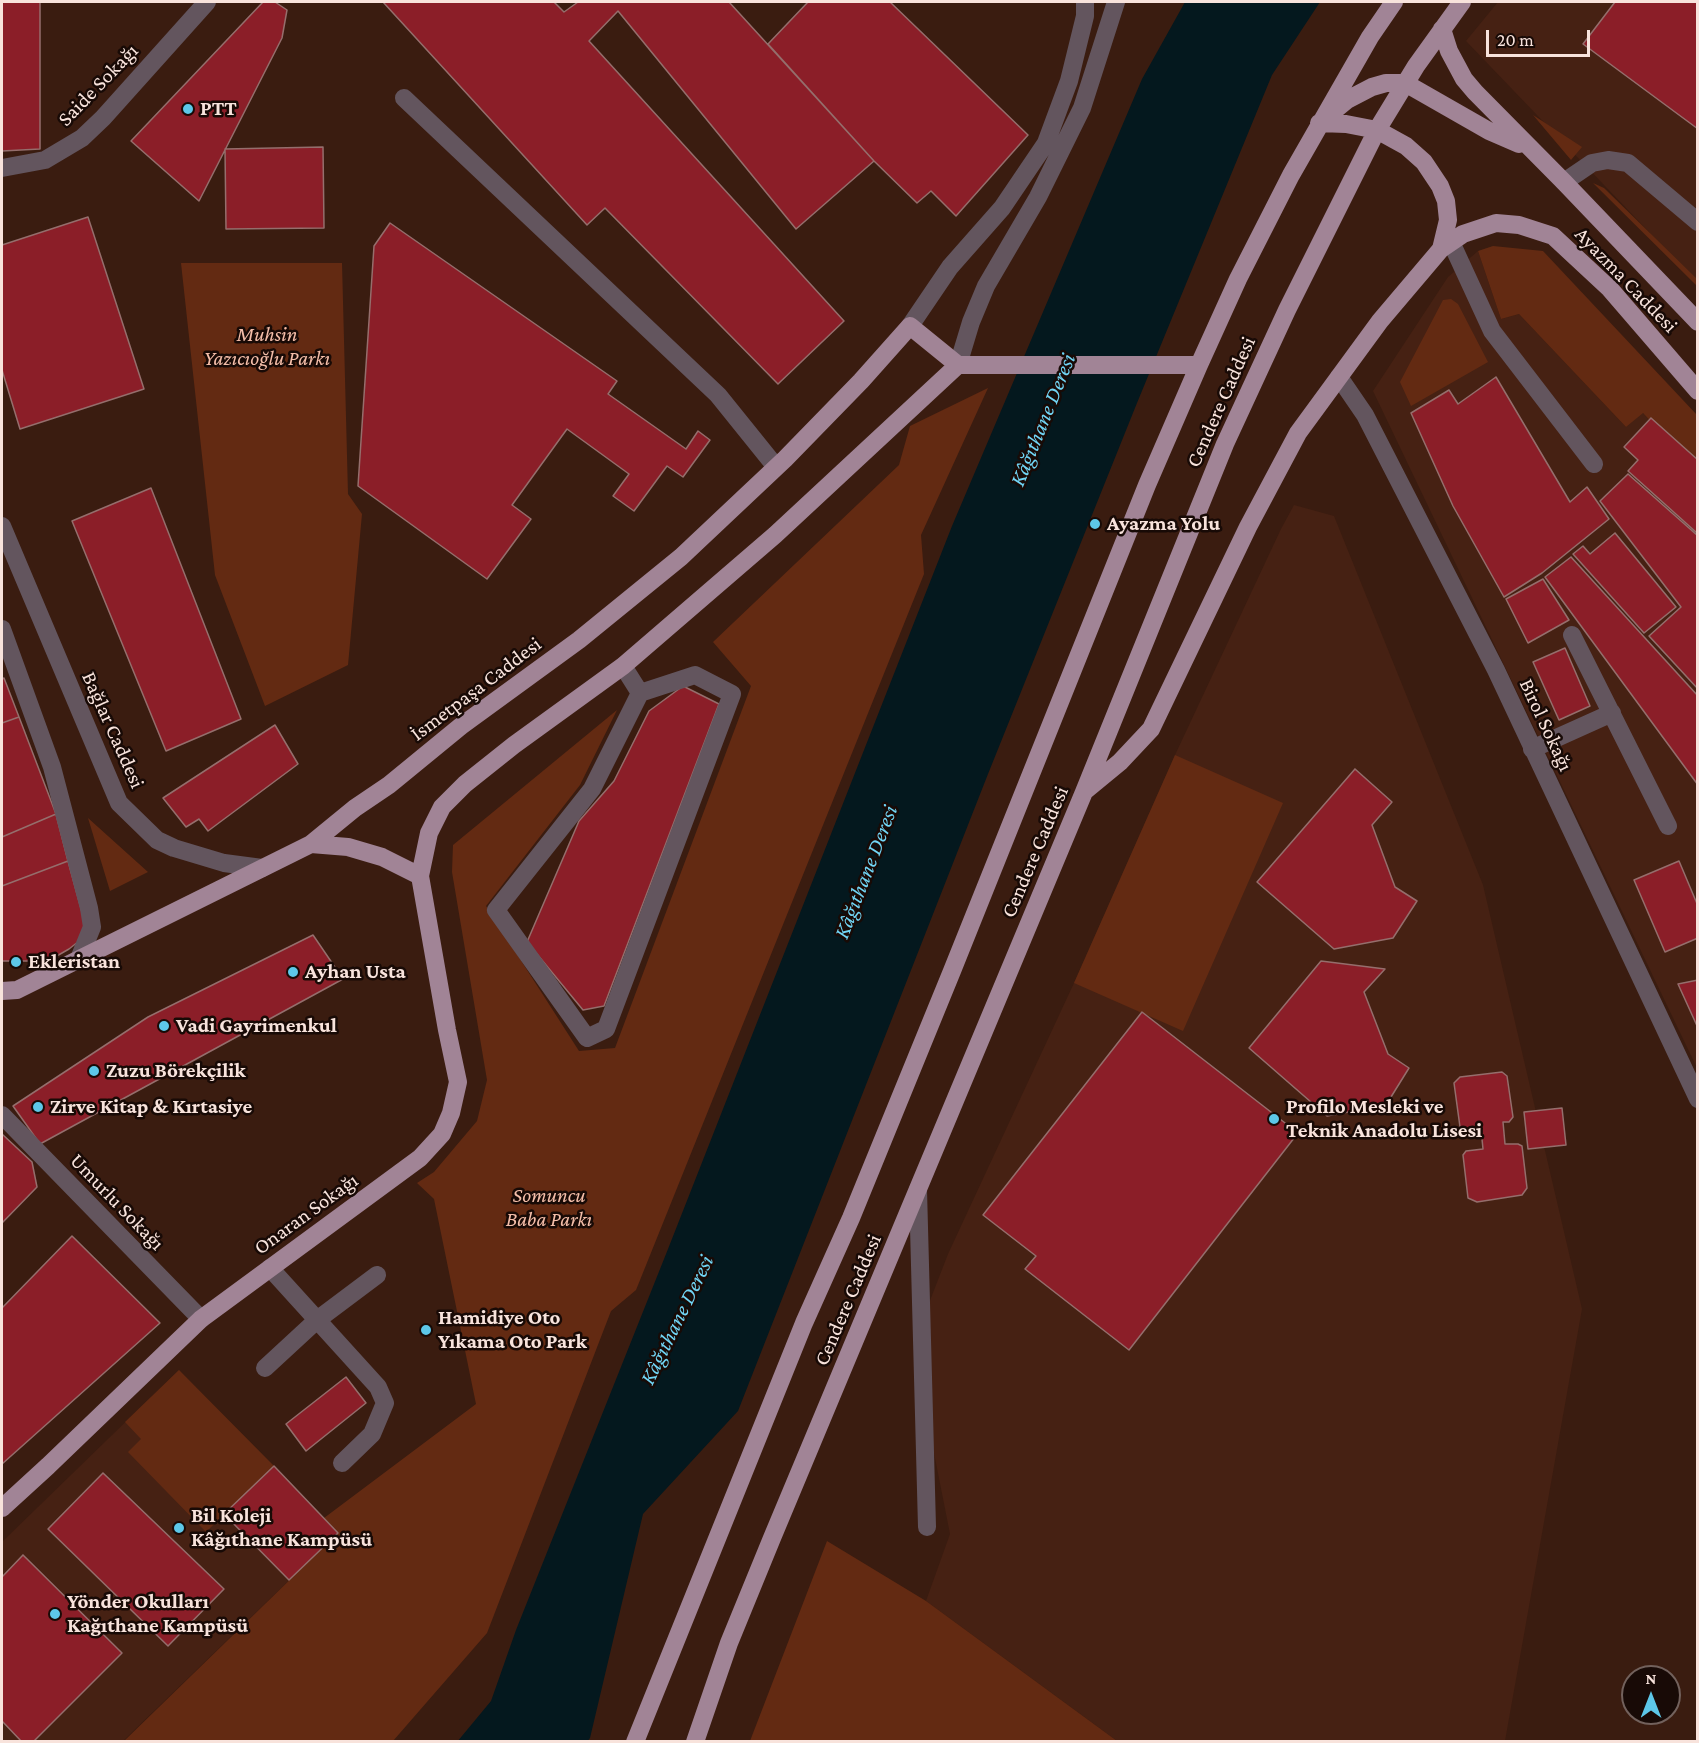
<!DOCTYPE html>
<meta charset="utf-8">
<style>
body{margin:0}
#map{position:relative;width:1699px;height:1743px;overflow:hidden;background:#3a1c10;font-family:"Crimson Pro",serif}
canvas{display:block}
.frame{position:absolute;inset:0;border:3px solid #f8e3dc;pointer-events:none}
.north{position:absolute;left:1621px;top:1665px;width:60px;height:60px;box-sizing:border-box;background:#180a06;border:2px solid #72615c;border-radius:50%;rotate:0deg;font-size:16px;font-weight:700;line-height:24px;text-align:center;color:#f8e3dc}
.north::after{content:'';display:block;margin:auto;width:21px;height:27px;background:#5dc7e8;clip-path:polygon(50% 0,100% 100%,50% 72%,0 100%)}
.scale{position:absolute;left:1486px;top:30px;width:104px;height:27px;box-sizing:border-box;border:3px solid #f8e3dc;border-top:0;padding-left:8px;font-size:18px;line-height:21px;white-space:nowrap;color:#f8e3dc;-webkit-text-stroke:4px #180a06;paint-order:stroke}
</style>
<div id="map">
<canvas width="1699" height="1743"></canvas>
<div class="frame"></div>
<div class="north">N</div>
<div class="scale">20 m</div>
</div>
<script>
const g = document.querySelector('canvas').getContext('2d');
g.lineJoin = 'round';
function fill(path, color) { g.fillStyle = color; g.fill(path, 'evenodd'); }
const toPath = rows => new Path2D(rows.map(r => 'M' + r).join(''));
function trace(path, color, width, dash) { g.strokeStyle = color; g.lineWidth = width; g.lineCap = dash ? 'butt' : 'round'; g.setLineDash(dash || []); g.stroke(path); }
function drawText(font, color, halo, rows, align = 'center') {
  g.font = font + ' "Crimson Pro",serif'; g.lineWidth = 5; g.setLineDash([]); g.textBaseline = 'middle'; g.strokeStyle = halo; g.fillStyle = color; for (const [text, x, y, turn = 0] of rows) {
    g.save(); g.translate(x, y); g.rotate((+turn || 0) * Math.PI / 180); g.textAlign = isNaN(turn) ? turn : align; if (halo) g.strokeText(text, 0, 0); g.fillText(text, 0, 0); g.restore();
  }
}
fill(toPath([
 [1498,2,1697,2,1697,282,1466,41],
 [1478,251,1501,319,1519,314,1626,427,1642,412,1697,471,1697,1068,1373,391,1448,277],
 [1294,505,1334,516,1483,885,1582,1309,1505,1741,1117,1741,926,1601,950,1534,919,1377,924,1316,948,1254,1074,983,1175,755,1281,529],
 [179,1370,338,1533,123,1741,2,1742,2,1542]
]), '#462113');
fill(toPath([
 [1533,115,1582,147,1571,160],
 [1593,183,1604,188,1697,279,1697,286],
 [1493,246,1543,251,1697,415,1697,471,1643,413,1626,427,1519,314,1501,319,1478,251],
 [181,263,342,263,348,494,362,514,348,665,265,706,215,575],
 [1451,299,1458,304,1488,362,1411,406,1400,382,1443,300],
 [988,388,921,535,924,574,636,1290,611,1311,487,1633,393,1741,123,1742,338,1533,324,1518,476,1404,434,1199,417,1183,434,1172,477,1121,487,1080,452,872,453,845,617,710,580,785,486,906,579,1051,615,1048,751,686,713,642,899,465,910,426],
 [1175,755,1283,803,1183,1031,1074,983],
 [88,818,148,872,110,891],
 [179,1370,274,1466,206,1532,128,1452,141,1439,125,1422],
 [827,1541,926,1601,1117,1741,750,1741]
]), '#632a12');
fill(toPath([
 [1185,2,1320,2,1272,75,1137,403,988,774,738,1411,643,1514,590,1738,587,1742,457,1742,491,1701,516,1630,668,1249,952,526,1142,79]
]), '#04181e');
const building = toPath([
 [2,2,40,2,40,149,2,151,2,2],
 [263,2,275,2,287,10,282,38,199,201,131,141,263,2],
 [383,2,554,2,564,12,578,2,729,2,874,161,796,229,618,11,589,41,844,321,778,384,605,208,587,225,383,2],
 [808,2,890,2,1028,135,956,216,931,191,917,203,874,161,768,44,808,2],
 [1615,2,1698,2,1698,129,1583,44,1615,2],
 [323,147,324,228,226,229,225,149,323,147],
 [88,217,144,389,20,429,2,370,2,245,88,217],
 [390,223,617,381,608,394,686,449,698,431,710,440,683,477,667,466,634,511,613,496,629,474,567,429,512,505,531,519,487,579,358,486,374,246,390,223],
 [1496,377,1570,502,1587,487,1609,519,1542,573,1504,597,1453,506,1411,413,1449,390,1458,404,1496,377],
 [1651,418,1698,460,1697,533,1628,471,1638,460,1624,447,1651,418],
 [1628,474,1698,536,1698,689,1649,636,1681,607,1600,501,1628,474],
 [151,488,241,719,166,751,72,521,151,488],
 [1615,533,1676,607,1644,633,1573,554,1583,546,1590,554,1615,533],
 [1571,557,1698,696,1698,785,1545,577,1571,557],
 [1543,579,1569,620,1528,643,1506,599,1543,579],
 [1565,648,1590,706,1559,720,1533,662,1565,648],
 [4,678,19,717,2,723,2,679,4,678],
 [683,686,719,704,604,1006,583,1010,527,942,579,821,614,781,649,711,683,686],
 [19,717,56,814,2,837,2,723,19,717],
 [275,725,298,764,208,831,199,819,186,827,163,798,275,725],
 [1355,769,1392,802,1372,825,1395,887,1417,901,1393,938,1334,949,1257,882,1355,769],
 [56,814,68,861,2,886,2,837,56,814],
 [68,861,88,934,69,949,48,961,2,961,2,886,68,861],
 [1679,861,1698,906,1698,938,1665,952,1634,880,1679,861],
 [313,935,343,979,40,1144,13,1106,148,1017,313,935],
 [1321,961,1385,969,1364,992,1388,1054,1409,1068,1386,1105,1327,1116,1249,1048,1321,961],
 [1698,980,1698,1028,1678,984,1698,980],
 [1142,1012,1298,1133,1129,1350,1025,1269,1036,1256,983,1215,1142,1012],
 [1502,1072,1507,1076,1513,1117,1509,1122,1503,1122,1505,1144,1518,1144,1522,1146,1527,1188,1522,1195,1477,1202,1468,1198,1463,1155,1466,1151,1483,1149,1481,1129,1464,1130,1460,1127,1454,1083,1460,1077,1502,1072],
 [1562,1108,1566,1145,1528,1149,1524,1112,1562,1108],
 [2,1134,32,1162,37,1187,2,1223,2,1134],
 [72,1236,160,1323,2,1464,2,1308,72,1236],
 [346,1377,366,1403,306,1451,286,1424,346,1377],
 [274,1466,338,1533,289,1580,224,1514,274,1466],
 [103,1473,224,1589,168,1646,48,1529,103,1473],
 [23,1555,122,1653,33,1742,22,1742,2,1721,2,1577,23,1555]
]);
fill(building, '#8b1e28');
trace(building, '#956e6c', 1.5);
trace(toPath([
 [404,98,718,395,776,467],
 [2,168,45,160,82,138,103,118,207,2],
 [1564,182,1592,163,1608,160,1628,163,1698,222],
 [1451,242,1492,331,1594,464],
 [910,326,950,267,1002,208,1046,143,1069,81,1085,16,1085,2],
 [958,365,971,322,986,286,1038,197,1082,108,1116,2],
 [1339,377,1365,415,1496,670,1698,1099],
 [2,526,119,803,157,840,174,848,224,863,262,868],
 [2,629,52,767,89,908,92,927,79,959],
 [1572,635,1668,826],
 [623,666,640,693,592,789,496,910,587,1038,606,1029,732,694,695,675,640,693],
 [1532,749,1612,713],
 [2,1115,201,1319],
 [918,1190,927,1527],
 [270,1268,378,1387,385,1403,372,1434,342,1463],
 [265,1368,317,1320,377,1275]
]), '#63555e', 18);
trace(toPath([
 [1442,29,1449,51,1464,79,1475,92,1564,182,1698,322],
 [1405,83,1489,131,1519,144],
 [1330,114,1347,100,1372,87,1386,83,1405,83],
 [1441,249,1463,234,1496,223,1519,225,1553,236,1610,289,1698,391],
 [958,365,1199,365],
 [1086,790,1120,762,1151,729,1248,527,1298,433,1380,321,1441,249,1448,220,1446,201,1440,186,1424,162,1406,146,1377,130,1346,124,1319,123],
 [311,844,348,847,382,857,420,876],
 [2,991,17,990,311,844,355,808,389,785,461,726,579,640,681,557,785,459,861,381,910,326,958,365],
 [2,1508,48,1466,201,1319,420,1158,442,1134,451,1113,458,1082,447,1030,420,876,429,833,442,807,465,784,514,745,623,666,775,535,958,365],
 [635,1742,804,1323,851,1218,952,971,1147,485,1199,365,1238,279,1291,175,1370,37,1394,2],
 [695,1742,729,1643,772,1538,1084,792,1225,444,1287,310,1377,130,1416,66,1462,2]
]), '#a18496', 18);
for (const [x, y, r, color] of [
 [188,109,6,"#5dc7e8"],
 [1095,524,6,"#5dc7e8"],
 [16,962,6,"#5dc7e8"],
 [293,972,6,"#5dc7e8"],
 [164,1026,6,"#5dc7e8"],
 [94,1071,6,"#5dc7e8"],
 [38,1107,6,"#5dc7e8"],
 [1274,1119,6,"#5dc7e8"],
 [426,1330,6,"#5dc7e8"],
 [179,1528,6,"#5dc7e8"],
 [55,1614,6,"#5dc7e8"]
]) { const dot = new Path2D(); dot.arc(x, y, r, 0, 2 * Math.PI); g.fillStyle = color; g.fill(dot); trace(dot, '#180a06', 2); }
drawText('21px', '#f8e3dc', '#180a06', [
 ["Saide Sokağı",98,85,-46],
 ["Ayazma Caddesi",1626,280,46],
 ["Cendere Caddesi",1221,402,-66],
 ["İsmetpaşa Caddesi",476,689,-37],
 ["Birol Sokağı",1546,725,65],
 ["Bağlar Caddesi",113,730,66],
 ["Cendere Caddesi",1035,852,-67],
 ["Umurlu Sokağı",117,1202,46],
 ["Onaran Sokağı",306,1214,-36],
 ["Cendere Caddesi",848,1300,-67]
]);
drawText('bold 21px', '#f8e3dc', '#180a06', [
 ["PTT",200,109],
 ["Ayazma Yolu",1107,524],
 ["Ekleristan",28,962],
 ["Ayhan Usta",305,972],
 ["Vadi Gayrimenkul",176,1026],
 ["Zuzu Börekçilik",106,1071],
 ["Zirve Kitap & Kırtasiye",50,1107],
 ["Profilo Mesleki ve",1286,1107],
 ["Teknik Anadolu Lisesi",1286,1131],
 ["Hamidiye Oto",438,1318],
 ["Yıkama Oto Park",438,1342],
 ["Bil Koleji",191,1516],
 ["Kâğıthane Kampüsü",191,1540],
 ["Yönder Okulları",67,1602],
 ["Kağıthane Kampüsü",67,1626]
], 'left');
drawText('italic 21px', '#f5bea9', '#180a06', [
 ["Muhsin",267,335],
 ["Yazıcıoğlu Parkı",267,359],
 ["Somuncu",549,1196],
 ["Baba Parkı",549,1220]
]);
drawText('italic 22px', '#71d5f5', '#180a06', [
 ["Kâğıthane Deresi",1043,420,-68],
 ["Kâğıthane Deresi",866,872,-69],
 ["Kâğıthane Deresi",677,1320,-64]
]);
</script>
